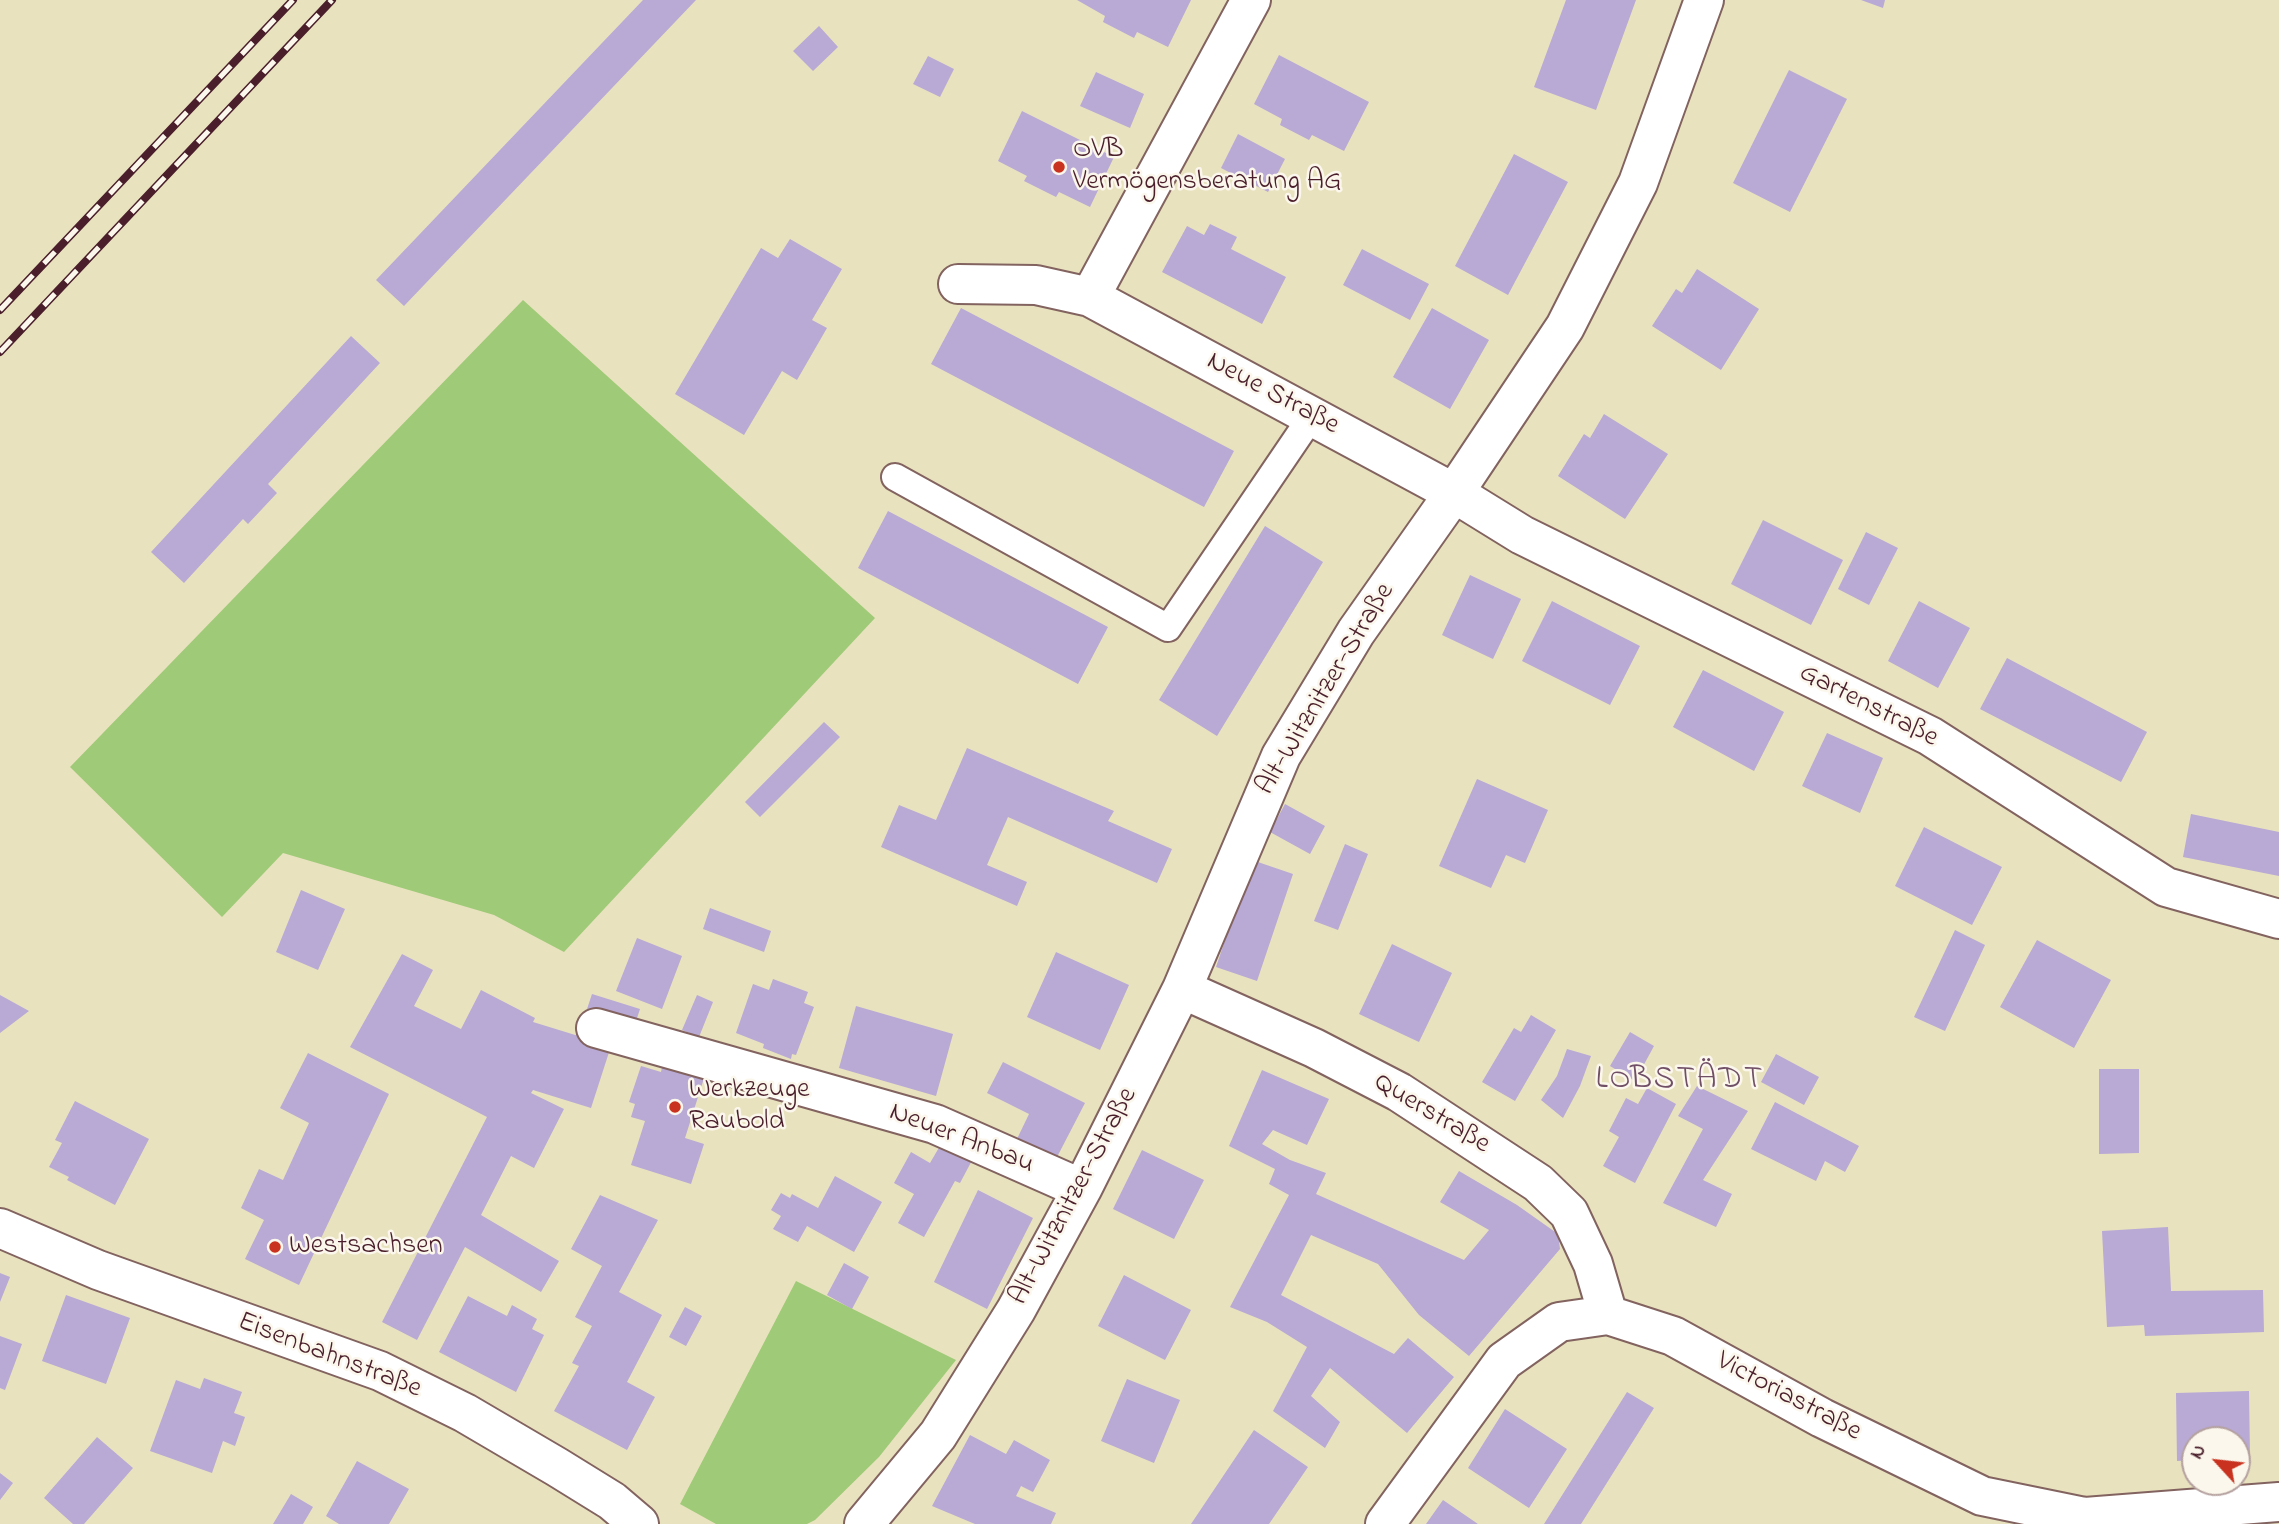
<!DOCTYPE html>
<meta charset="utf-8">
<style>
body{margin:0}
#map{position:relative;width:2279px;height:1524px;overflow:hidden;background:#e9e2bf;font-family:"Indie Flower",sans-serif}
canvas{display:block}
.north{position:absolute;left:2181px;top:1426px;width:70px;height:70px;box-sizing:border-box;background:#fbf7ec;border:2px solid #b4a19f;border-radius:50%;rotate:297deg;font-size:19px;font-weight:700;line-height:28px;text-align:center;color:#4a1f2b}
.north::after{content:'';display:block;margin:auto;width:24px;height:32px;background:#c8321e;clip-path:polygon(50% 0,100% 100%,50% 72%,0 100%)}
</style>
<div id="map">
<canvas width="2279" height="1524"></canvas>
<div class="north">N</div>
</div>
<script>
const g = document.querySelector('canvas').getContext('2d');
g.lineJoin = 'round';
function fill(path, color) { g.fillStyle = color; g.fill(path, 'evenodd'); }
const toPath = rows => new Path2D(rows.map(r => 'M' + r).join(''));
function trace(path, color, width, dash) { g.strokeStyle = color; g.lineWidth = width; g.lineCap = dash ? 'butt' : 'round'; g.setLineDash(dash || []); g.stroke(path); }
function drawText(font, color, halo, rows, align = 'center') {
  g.font = font + ' "Indie Flower",sans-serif'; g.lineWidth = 5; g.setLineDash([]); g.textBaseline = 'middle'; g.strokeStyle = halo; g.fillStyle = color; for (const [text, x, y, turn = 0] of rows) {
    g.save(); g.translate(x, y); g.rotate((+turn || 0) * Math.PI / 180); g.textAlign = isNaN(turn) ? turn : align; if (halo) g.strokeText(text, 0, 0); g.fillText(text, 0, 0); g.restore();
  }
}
fill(toPath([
 [523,300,875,618,564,952,494,915,283,853,222,917,70,767],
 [796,1281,956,1360,879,1457,815,1520,807,1524,716,1524,680,1504]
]), '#9fca77');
fill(toPath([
 [643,0,696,0,404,306,376,280],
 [1077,0,1191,0,1168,47,1137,32,1134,38,1103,22,1105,16],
 [1566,0,1636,0,1596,110,1534,87],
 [1861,0,1885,0,1883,8],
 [819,26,838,47,813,71,793,51],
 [1279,55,1369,102,1344,151,1312,135,1309,140,1280,125,1282,119,1254,104],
 [928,56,954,69,940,97,913,84],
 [1789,70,1847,99,1790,212,1733,183],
 [1096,72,1144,94,1130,128,1080,106],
 [1022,111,1114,157,1090,207,1059,192,1056,197,1024,181,1027,176,998,161],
 [1238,134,1285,159,1268,192,1221,168],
 [1514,154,1568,182,1508,295,1455,266],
 [1210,224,1237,237,1231,249,1286,277,1262,324,1162,272,1187,226,1204,235],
 [790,239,842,269,812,320,827,328,797,380,782,371,744,435,675,394,761,248,778,258],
 [1362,249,1429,284,1410,320,1343,285],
 [1697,269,1759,309,1721,370,1652,326,1676,289,1682,293],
 [961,308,1234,451,1204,507,931,364],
 [1432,308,1489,340,1450,409,1393,377],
 [351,336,380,363,268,484,277,493,248,524,243,519,184,583,151,552],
 [1604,414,1668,454,1625,519,1558,476,1584,434,1590,438],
 [888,511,1108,627,1078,684,858,568],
 [1763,520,1843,560,1811,625,1731,584],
 [1265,526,1323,562,1217,736,1159,700],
 [1866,532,1898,548,1869,605,1838,589],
 [1470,575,1521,599,1493,659,1442,635],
 [1552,601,1640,646,1610,705,1522,661],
 [1919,601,1970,628,1938,688,1888,661],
 [2007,658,2147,732,2121,782,1980,709],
 [1703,670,1784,712,1754,771,1673,727],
 [824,722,840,737,760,817,745,802],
 [1827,733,1883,758,1860,813,1802,786],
 [967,748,1114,811,1108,821,1172,849,1157,883,1008,817,987,865,1027,882,1017,906,881,847,899,805,936,820],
 [1477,779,1548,810,1525,863,1506,855,1491,888,1439,866],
 [1285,804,1325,826,1310,854,1270,832],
 [2191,814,2279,832,2279,876,2183,857],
 [1924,827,2002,867,1972,925,1895,886],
 [1345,844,1368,854,1338,930,1314,921],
 [1252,860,1293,874,1257,981,1216,967],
 [301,890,345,909,318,970,276,952],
 [710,908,771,931,764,952,703,929],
 [1955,930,1985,945,1945,1031,1914,1017],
 [637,938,682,956,662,1009,616,991],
 [2037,940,2111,980,2074,1048,2000,1007],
 [1392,944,1452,973,1419,1042,1359,1014],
 [1056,952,1129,985,1100,1050,1027,1017],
 [402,954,433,970,414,1006,461,1029,481,990,535,1018,533,1022,611,1046,591,1108,533,1090,531,1093,564,1109,534,1168,511,1156,481,1215,559,1261,541,1292,465,1247,417,1340,382,1322,487,1117,350,1047],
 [773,979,808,992,804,1003,814,1007,796,1055,792,1054,791,1059,763,1048,764,1044,736,1033,753,984,769,990],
 [592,994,640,1009,633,1030,585,1015],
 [0,995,29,1011,0,1033],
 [697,995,713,1002,699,1037,682,1030],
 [856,1006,953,1034,936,1096,839,1068],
 [1531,1015,1556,1030,1515,1101,1482,1082,1514,1028,1521,1032],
 [1630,1032,1654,1046,1635,1081,1610,1066],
 [1567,1049,1591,1056,1580,1086,1563,1118,1541,1100,1557,1076],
 [308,1053,389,1094,299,1285,245,1259,264,1220,241,1208,259,1169,283,1180,309,1123,280,1108],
 [1776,1054,1819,1077,1804,1105,1761,1082],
 [663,1062,705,1075,685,1138,704,1144,691,1184,631,1165,645,1121,631,1117,635,1104,629,1102,641,1066,661,1072],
 [1003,1062,1085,1103,1056,1159,1017,1139,1029,1114,987,1093],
 [2099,1069,2139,1069,2139,1153,2099,1154],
 [1262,1070,1329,1099,1307,1145,1273,1130,1262,1144,1290,1160,1326,1173,1316,1194,1464,1260,1489,1230,1440,1202,1459,1171,1517,1205,1558,1234,1560,1249,1469,1356,1419,1315,1378,1264,1311,1235,1281,1295,1394,1354,1408,1338,1454,1377,1407,1433,1330,1368,1311,1396,1340,1422,1325,1448,1273,1411,1307,1347,1267,1322,1230,1307,1289,1195,1269,1184,1275,1169,1229,1146],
 [1697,1086,1748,1111,1703,1180,1732,1194,1716,1227,1663,1203,1703,1129,1678,1116],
 [1647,1088,1676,1104,1635,1183,1603,1166,1619,1137,1609,1131,1626,1098,1638,1104],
 [75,1101,149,1139,115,1205,67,1180,69,1177,49,1167,62,1143,55,1140],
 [1775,1102,1859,1146,1845,1172,1825,1161,1816,1181,1751,1149],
 [944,1139,977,1151,960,1183,955,1181,924,1237,898,1223,914,1194,894,1183,911,1152,930,1163],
 [1142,1150,1204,1180,1174,1239,1113,1209],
 [835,1176,882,1202,854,1252,807,1226,798,1242,773,1229,781,1216,771,1210,781,1193,790,1198,792,1194,818,1208],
 [978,1190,1033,1218,987,1309,934,1282],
 [600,1195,658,1220,619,1292,662,1315,627,1382,655,1397,627,1450,554,1411,579,1366,572,1363,592,1326,575,1317,602,1266,571,1249],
 [2168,1227,2171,1291,2263,1290,2264,1332,2145,1336,2144,1325,2107,1327,2102,1231],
 [844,1263,869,1277,852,1309,827,1295],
 [0,1273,10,1277,0,1302],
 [1124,1275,1191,1310,1165,1360,1098,1326],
 [66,1295,130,1318,106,1384,42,1361],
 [468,1296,507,1316,512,1305,537,1319,532,1329,544,1335,516,1392,439,1352],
 [685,1307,702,1316,686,1346,669,1337],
 [0,1336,22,1344,5,1390,0,1388],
 [204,1378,242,1392,234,1413,245,1417,235,1446,223,1441,212,1473,150,1451,176,1380,200,1389],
 [1127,1379,1180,1400,1154,1463,1101,1441],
 [2249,1391,2250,1458,2237,1459,2237,1440,2195,1440,2195,1460,2177,1461,2176,1393],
 [1627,1392,1654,1408,1581,1524,1544,1524],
 [1505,1409,1567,1449,1529,1508,1468,1468],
 [1254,1430,1308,1467,1269,1524,1191,1524],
 [970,1435,1006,1454,1014,1440,1050,1460,1033,1492,1021,1486,1016,1496,1056,1513,1051,1524,975,1524,932,1506],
 [97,1437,133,1468,84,1524,73,1524,44,1498],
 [357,1461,409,1489,389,1524,339,1524,326,1516],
 [0,1473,13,1483,0,1500],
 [291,1494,313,1507,303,1524,273,1524],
 [1443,1500,1478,1524,1426,1524]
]), '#b8a9d5');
const service = toPath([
 [895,477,1168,628,1312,416]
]);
const minor = toPath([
 [1251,0,1090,297,1454,493,1522,535,1930,736,2166,887,2279,919],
 [958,284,1036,285,1090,297],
 [1182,989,1314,1048,1399,1092,1538,1183,1569,1213,1593,1264,1608,1315],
 [596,1028,935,1124,1082,1189],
 [0,1228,98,1270,380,1371,465,1413,557,1467,612,1501,639,1524],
 [864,1524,938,1435,1016,1310,1082,1189,1182,989,1281,756,1356,632,1454,493,1565,327,1638,183,1704,0],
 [1385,1524,1504,1361,1559,1322,1608,1315,1673,1336,1822,1418,1982,1496,2085,1517,2279,1502]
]);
trace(service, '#82635f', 30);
trace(minor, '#82635f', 42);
trace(service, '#fff', 26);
trace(minor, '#fff', 38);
const rail = toPath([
 [0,310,293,0],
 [0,352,332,0]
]);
trace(rail, '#4a1f2b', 8);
trace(rail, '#fbf7ec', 5, [16]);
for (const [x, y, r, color] of [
 [1059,167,7,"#c8321e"],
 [675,1107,7,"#c8321e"],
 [275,1247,7,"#c8321e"]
]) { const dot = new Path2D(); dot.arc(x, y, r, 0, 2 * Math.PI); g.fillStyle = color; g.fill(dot); trace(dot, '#fbf7ec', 2.5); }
drawText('28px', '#4a1f2b', '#fbf7ec', [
 ["OVB",1073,151],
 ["Vermögensberatung AG",1073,183],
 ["Werkzeuge",689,1091],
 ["Raubold",689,1123],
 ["Westsachsen",289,1247]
], 'left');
drawText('28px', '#4a1f2b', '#fbf7ec', [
 ["Neue Straße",1272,395,28],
 ["Alt-Witznitzer-Straße",1327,690,-59],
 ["Gartenstraße",1868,707,27],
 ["Querstraße",1431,1115,31],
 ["Neuer Anbau",961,1140,21],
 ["Alt-Witznitzer-Straße",1075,1197,-62],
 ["Eisenbahnstraße",329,1357,21],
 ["Victoriastraße",1788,1398,28]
]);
g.letterSpacing = '2px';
drawText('32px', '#704f66', '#fbf7ec', [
 ["LOBSTÄDT",1680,1082]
]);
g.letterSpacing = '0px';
</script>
